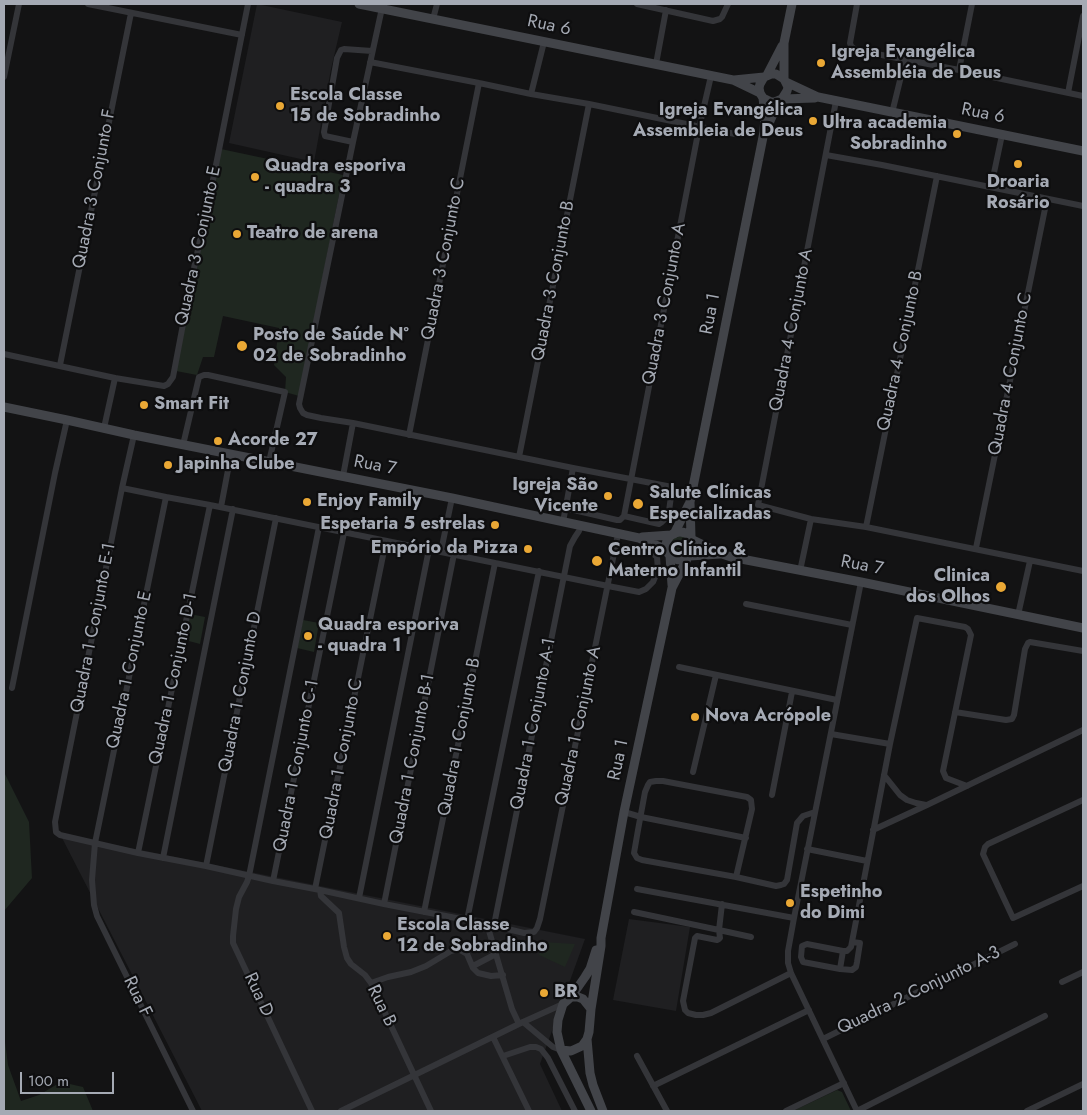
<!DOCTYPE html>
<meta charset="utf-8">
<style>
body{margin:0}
#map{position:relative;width:1087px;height:1115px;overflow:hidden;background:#131314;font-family:Jost,sans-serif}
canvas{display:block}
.frame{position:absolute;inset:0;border:5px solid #a5aab4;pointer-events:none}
.scale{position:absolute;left:20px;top:1072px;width:94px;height:22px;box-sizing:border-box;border:2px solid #a5aab4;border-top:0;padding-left:6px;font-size:15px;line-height:18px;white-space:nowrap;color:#a5aab4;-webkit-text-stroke:4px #0e0e0f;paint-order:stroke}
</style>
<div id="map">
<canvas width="1087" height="1115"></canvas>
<div class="frame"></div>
<div class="scale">100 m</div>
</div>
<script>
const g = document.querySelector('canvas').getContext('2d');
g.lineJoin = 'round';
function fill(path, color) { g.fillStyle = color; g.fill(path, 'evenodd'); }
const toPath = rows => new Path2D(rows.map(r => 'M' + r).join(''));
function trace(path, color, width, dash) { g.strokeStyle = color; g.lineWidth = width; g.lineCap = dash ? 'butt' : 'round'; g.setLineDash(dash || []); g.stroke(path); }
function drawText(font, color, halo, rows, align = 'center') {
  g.font = font + ' Jost,sans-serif'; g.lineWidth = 4.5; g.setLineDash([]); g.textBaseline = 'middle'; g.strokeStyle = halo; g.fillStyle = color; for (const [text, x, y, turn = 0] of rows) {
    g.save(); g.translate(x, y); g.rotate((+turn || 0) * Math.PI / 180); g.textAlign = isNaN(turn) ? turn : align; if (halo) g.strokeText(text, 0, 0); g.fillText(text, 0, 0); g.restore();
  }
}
fill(toPath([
 [257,4,342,22,331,69,314,162,229,143],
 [60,834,585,939,540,1064,562,1111,202,1111],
 [629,919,690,927,676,1011,613,1000]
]), '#1f1f21');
fill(toPath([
 [221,149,343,175,299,396,285,392,286,377,274,365,279,328,223,316,214,357,203,357,197,375,176,371],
 '669 546a11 11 0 1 1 22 0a11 11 0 1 1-22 0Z',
 [190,614,205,617,200,644,185,640],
 [303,620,319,623,314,652,297,648],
 [4,772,29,822,32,878,4,911],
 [543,942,575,944,565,967,539,955],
 [4,1034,8,1065,21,1101,39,1095,61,1082,83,1087,93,1111,4,1111],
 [837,1090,842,1092,851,1111,793,1111]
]), '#1f2720');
trace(toPath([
 [88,4,242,35],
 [637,4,713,21,720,19,722,17,728,4],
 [857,4,850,43,851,46,856,50,959,70,1083,96],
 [382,8,353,142,299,404,300,408,303,413,307,415,321,418,353,423,573,468,667,486,671,487,672,489,669,511,665,519,662,522,659,524,624,516],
 [433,19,437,4],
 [370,62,479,83,531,94,589,104,740,135],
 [656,64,666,10],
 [959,70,972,4],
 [4,77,19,4],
 [1068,93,1083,16],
 [531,94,544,42],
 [836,101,758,505,811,519,866,527,1083,571],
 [892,113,905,60],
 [353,142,325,136,324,132,337,58,341,50,344,49,372,51],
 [826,155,882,165,1083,206],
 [991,187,1002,135],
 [4,354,115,378],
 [60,365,131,13],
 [104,428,115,378,164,386,168,384,173,377,191,282,212,185,248,4],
 [134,435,122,488,55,822,56,832,60,835,138,853,206,866,273,881,320,890,384,904,487,924,524,933,534,932,537,928,540,919,618,534],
 [409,435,479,83],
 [183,445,199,377,204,375,208,375,285,392,269,462],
 [519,457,589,104],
 [343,476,353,423],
 [122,488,166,497,210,505,608,586,639,592,646,589,653,582,658,570,657,557,650,551,636,547,619,549,616,548],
 [166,497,95,843,92,880,94,905,97,916,193,1111],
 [221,507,231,454],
 [565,508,617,520,620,520,624,516,699,128,711,76],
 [563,522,573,468],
 [866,527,937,176],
 [976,548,1047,199],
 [441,551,452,498],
 [800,571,811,519],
 [746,604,852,625],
 [1018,615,1030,561],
 [679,667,837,700],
 [12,688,55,473,67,420],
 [955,712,1006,720,1012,719,1014,715,1025,649,1028,643,1030,642,1083,651],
 [831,734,890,744],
 [693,772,716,675],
 [884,775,900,795,907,800,916,803,926,805],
 [772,795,792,692],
 [1083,800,988,844,985,847,983,854,1013,918,1083,886],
 [624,812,641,817,746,838],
 [873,830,927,805,1083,730],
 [807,849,867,861],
 [138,853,210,505],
 [163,858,233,509],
 [206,866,276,518],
 [736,877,752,809,751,800,747,797,663,781,656,781,650,782,648,785,645,792,638,830,634,853,637,858,642,860,736,877,776,886,781,885,784,884,787,880,797,823,803,816,815,812],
 [273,881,344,533],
 [315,889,386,541],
 [637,889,794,918],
 [320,890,321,896,339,913,344,947,347,958,351,964,365,975,371,983,431,1111],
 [359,898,429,549],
 [384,904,454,554],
 [424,912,495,563],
 [634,912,719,930,722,904],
 [467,920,539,571],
 [487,924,512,1009,519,1024],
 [494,925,570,546,575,537,579,531,581,526],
 [751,937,719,930,720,938,719,939,717,940,697,936,695,938,683,1001,685,1010,688,1013,696,1015,703,1015,711,1013,791,973],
 [843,951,840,969,852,970,856,967,857,962,860,943,852,942],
 [473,966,496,954],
 [840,969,803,962,801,957,802,946,807,944,843,951,847,951,851,947,890,744,917,618,965,627,968,629,971,635,943,771,946,778,967,786],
 [1062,982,1083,972],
 [371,983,388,977,411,972,426,966,451,951,458,949,467,954,473,968,478,973,491,976,503,975],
 [523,1022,553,1047,561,1050],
 [493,1037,529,1111],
 [823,1039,1015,944],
 [503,1056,530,1047,536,1047,541,1049,548,1058,575,1111],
 [637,1056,667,1111],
 [653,1086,809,1010],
 [312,1111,233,943,233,936,236,909,239,897,247,882,249,876,319,527],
 [341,1111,523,1022,563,1004],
 [786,1111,844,1083],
 [857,1111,791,973,788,963,788,951,794,918,861,582],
 [857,1111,1045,1016],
 [1027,1111,1083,1084]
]), '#343539', 6);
trace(toPath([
 [359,4,733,80,760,93],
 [767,75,782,46],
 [784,79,784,43,792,4],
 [734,80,764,77],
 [786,82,818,97,1083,151],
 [782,99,815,98],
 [766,130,779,101],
 [4,407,67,420,134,435,452,498,639,538,667,550],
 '666 546a14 14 0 1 1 28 0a14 14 0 1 1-28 0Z',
 [674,534,689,504],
 [642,537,671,535],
 [691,537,690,502,764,132,765,115,763,98,760,93,759,88,760,84,764,77,771,74,776,74,784,79,788,87,787,91,782,99,775,102,771,102,763,98],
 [693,540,722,554,731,557,861,582,1083,628],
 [670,556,672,585],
 [690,556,720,554],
 [571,997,578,997,583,999,591,1009,589,1032,587,1039,582,1046,571,1051,561,1050,557,1032,558,1020,563,1004,571,997],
 [571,997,585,977,590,969,596,950],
 [591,1009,601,946,601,938,624,812,672,588,687,559],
 [587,1039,590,1073,593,1085,603,1111],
 [561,1050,591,1111]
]), '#424449', 9);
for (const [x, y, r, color] of [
 [821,63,5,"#eaa835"],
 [280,106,5,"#eaa835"],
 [813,121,5,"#eaa835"],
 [957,134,5,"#eaa835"],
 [1018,164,5,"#eaa835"],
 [255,177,5,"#eaa835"],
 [237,234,5,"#eaa835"],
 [242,346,6,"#eaa835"],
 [144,405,5,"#eaa835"],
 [218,441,5,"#eaa835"],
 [168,465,5,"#eaa835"],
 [608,496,5,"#eaa835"],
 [307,502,5,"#eaa835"],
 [638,504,6,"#eaa835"],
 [495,525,5,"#eaa835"],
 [528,549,5,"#eaa835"],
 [597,561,6,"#eaa835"],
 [1001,587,6,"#eaa835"],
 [308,636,5,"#eaa835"],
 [695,717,5,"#eaa835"],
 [790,903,5,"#eaa835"],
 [387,936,5,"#eaa835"],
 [544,993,5,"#eaa835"]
]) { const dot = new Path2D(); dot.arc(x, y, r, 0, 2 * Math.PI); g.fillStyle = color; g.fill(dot); trace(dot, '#0e0e0f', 2); }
drawText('18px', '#a5aab4', '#0e0e0f', [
 ["Rua 6",549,26,12],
 ["Rua 6",983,114,11],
 ["Quadra 3 Conjunto F",95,189,-79],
 ["Quadra 3 Conjunto E",199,246,-78],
 ["Quadra 3 Conjunto C",444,259,-79],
 ["Quadra 3 Conjunto B",554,281,-79],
 ["Quadra 3 Conjunto A",665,304,-79],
 ["Rua 1",711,314,-79],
 ["Quadra 4 Conjunto A",792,330,-79],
 ["Quadra 4 Conjunto B",901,351,-78],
 ["Quadra 4 Conjunto C",1011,374,-79],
 ["Rua 7",375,466,11],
 ["Rua 7",862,566,11],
 ["Quadra 1 Conjunto E-1",94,628,-79],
 ["Quadra 1 Conjunto E",130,670,-78],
 ["Quadra 1 Conjunto D-1",174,679,-78],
 ["Quadra 1 Conjunto D",241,692,-79],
 ["Quadra 1 Conjunto A-1",534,724,-79],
 ["Quadra 1 Conjunto A",579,726,-78],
 ["Quadra 1 Conjunto B",460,737,-79],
 ["Quadra 1 Conjunto C",342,759,-79],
 ["Quadra 1 Conjunto B-1",413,759,-79],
 ["Rua 1",619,760,-78],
 ["Quadra 1 Conjunto C-1",297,766,-79],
 ["Quadra 2 Conjunto A-3",919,991,-26],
 ["Rua D",258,995,65],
 ["Rua F",137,997,64],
 ["Rua B",381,1006,64]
]);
drawText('bold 18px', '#a5aab4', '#0e0e0f', [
 ["Igreja Evangélica",831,53],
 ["Assembléia de Deus",831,74],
 ["Escola Classe",290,96],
 ["15 de Sobradinho",290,117],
 ["Igreja Evangélica",803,111,"right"],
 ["Assembleia de Deus",803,132,"right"],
 ["Ultra academia",947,124,"right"],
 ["Sobradinho",947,145,"right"],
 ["Quadra esporiva",265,167],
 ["- quadra 3",265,188],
 ["Droaria",1018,183,"center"],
 ["Rosário",1018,204,"center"],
 ["Teatro de arena",247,234],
 ["Posto de Saúde N°",253,336],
 ["02 de Sobradinho",253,357],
 ["Smart Fit",154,405],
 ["Acorde 27",228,441],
 ["Japinha Clube",178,465],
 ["Igreja São",598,486,"right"],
 ["Vicente",598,507,"right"],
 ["Salute Clínicas",649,494],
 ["Especializadas",649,515],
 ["Enjoy Family",317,502],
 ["Espetaria 5 estrelas",485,525,"right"],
 ["Empório da Pizza",518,549,"right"],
 ["Centro Clínico &",608,551],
 ["Materno Infantil",608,572],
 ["Clinica",990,577,"right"],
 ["dos Olhos",990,598,"right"],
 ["Quadra esporiva",318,626],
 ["- quadra 1",318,647],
 ["Nova Acrópole",705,717],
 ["Espetinho",800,893],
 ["do Dimi",800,914],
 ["Escola Classe",397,926],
 ["12 de Sobradinho",397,947],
 ["BR",554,993]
], 'left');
</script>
